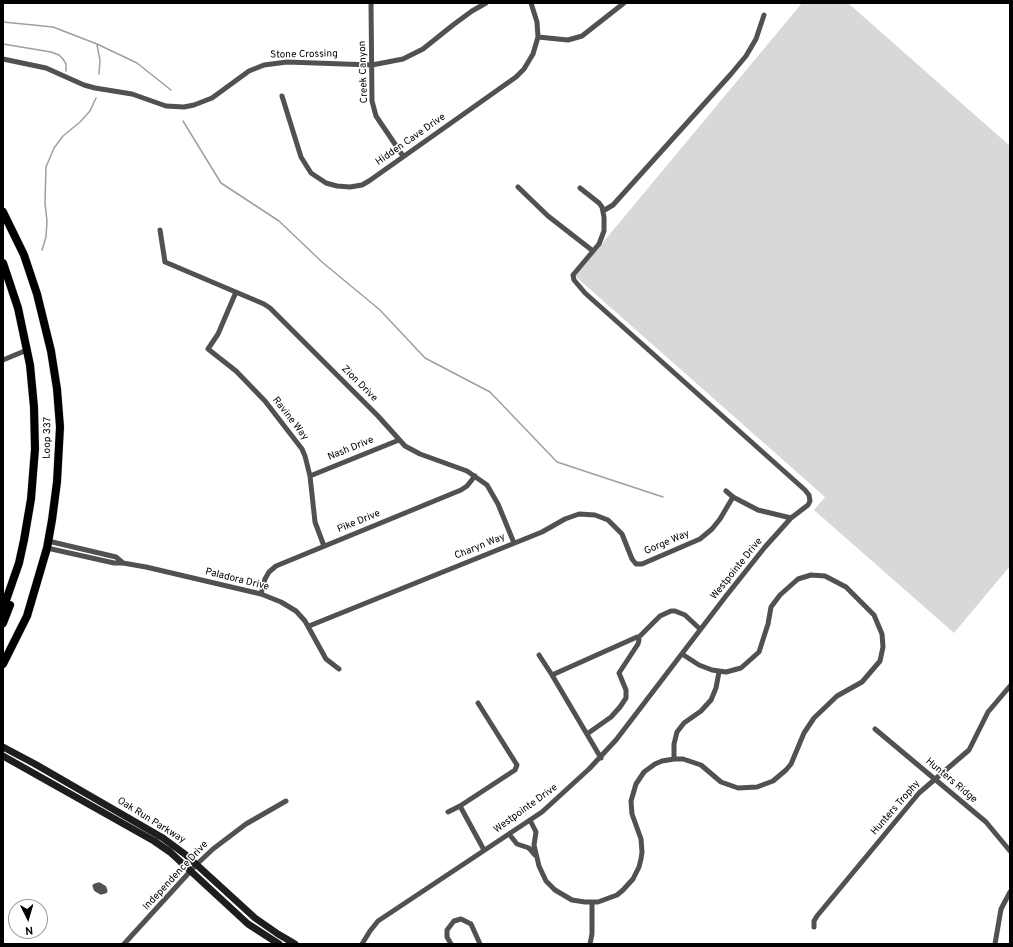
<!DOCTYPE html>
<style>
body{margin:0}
#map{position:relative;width:1013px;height:947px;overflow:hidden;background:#fff;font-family:Overpass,sans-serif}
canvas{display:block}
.frame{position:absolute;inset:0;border:4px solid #000;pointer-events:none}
.north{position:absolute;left:8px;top:899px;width:40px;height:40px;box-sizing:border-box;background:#fff;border:1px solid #999;border-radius:50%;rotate:175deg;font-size:11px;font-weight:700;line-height:16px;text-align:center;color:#000}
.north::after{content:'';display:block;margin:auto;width:14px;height:18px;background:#000;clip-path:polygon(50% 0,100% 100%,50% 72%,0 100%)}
</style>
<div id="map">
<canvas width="1013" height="947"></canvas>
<div class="frame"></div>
<div class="north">N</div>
</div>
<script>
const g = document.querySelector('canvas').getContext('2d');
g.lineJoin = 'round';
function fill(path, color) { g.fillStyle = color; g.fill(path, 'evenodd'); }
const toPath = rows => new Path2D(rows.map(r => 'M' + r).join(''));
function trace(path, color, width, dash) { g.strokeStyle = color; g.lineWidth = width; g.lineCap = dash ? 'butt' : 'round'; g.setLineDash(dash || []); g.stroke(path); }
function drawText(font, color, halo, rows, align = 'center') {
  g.font = font + ' Overpass,sans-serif'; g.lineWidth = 3; g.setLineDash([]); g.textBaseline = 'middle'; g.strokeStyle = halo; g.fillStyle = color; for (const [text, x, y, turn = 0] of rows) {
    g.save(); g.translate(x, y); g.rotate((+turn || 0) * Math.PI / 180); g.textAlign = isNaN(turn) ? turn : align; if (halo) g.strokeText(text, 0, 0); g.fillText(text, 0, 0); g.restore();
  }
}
fill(toPath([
 [802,3,848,3,1010,146,1010,566,954,633,814,510,825,497,575,276]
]), '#d8d8d8');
trace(toPath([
 [3,22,53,27,97,44,137,63,171,90],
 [3,44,51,52,59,55,63,59,66,64,66,71],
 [97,45,100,60,99,74],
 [183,121,221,183,279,221,322,262,380,310,425,358,490,392,557,462,663,497],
 [42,250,46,237,47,221,45,203,46,167,54,148,63,136,80,122,90,111,96,98]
]), '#9f9f9f', 1.5);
const primary = toPath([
 [3,212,24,255,37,294,51,351,57,389,60,427,57,482,52,520,47,548,27,616,3,664],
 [3,263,18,308,30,365,34,407,35,449,31,499,24,540,19,563,3,609],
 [3,623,10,605]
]);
trace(primary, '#dbdbdb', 9);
trace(toPath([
 [371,3,372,101,376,116,403,156],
 [538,37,568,40,582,36,624,3],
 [3,59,46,68,84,85,95,88,132,94,166,106,184,107,194,105,212,98,249,71,264,65,287,62,372,65,403,59,423,49,453,25,472,11,486,3],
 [282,96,301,157,311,173,326,183,337,186,350,187,362,185,369,181,516,77,524,69,533,54,538,37,537,22,531,3],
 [518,187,548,216,593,251],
 [603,211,613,205,731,74,746,56,756,39,764,15],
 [160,230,165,262,264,304,270,308,378,416,405,446,420,454,467,471,487,485,498,504,514,543],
 [236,292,218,334,208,349,236,371,265,401,302,449,305,456,310,476,315,522,324,546],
 [3,360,27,350],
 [310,476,399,440],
 [726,491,733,497,758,510,791,518],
 [48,541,116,557,123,563],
 [47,548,114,563,123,563,146,567,261,594,281,602,296,611,305,621,326,659,339,669],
 [261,594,265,579,269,572,276,566,461,490,467,486,475,476],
 [309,626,542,532,565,519,579,514,595,515,608,520,622,534,632,559,636,564,642,564,700,539,712,529,720,519,733,497],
 [638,638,660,616,671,611,675,611,685,615,700,629],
 [539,655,552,675],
 [875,729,986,822,1010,851],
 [587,734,611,717,620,707,626,698,626,690,619,673,638,644,639,640,637,637,552,675,601,758],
 [674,759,674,744,677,732,684,723,701,711,711,700,716,688,719,672],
 [460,806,515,770,517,765,478,703],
 [448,812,460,806,484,850],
 [530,820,536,832,534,845,539,866,546,881,555,890,572,900,585,902,598,902,617,895,623,890,633,879,639,867,641,859,642,852,641,839,632,814,631,801,636,784,644,772,655,764,662,761,674,759,683,759,701,765,721,782,738,788,757,787,773,781,786,770,791,764,804,733,814,718,837,696,862,682,880,661,883,647,882,634,874,615,846,587,825,576,811,575,798,579,780,595,771,607,768,624,759,652,741,668,726,672,712,670,699,665,682,654],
 [509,834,517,844,529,848,535,855],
 [99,885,104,888,105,891,101,892,96,889,95,886,99,885],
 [814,927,814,921,817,916,919,793,969,750,988,712,1010,686],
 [124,944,196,865,213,849,246,824,286,801],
 [362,944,370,931,378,921,542,812,589,769,616,740,726,596,765,547,791,518,808,505,810,501,809,495,805,490,585,293,574,280,573,275,599,244,604,231,604,217,602,207,599,203,580,188],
 [451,944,447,937,447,930,454,921,461,919,471,924,480,944],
 [590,944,592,934,592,902],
 [995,944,1001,909,1010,892]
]), '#515151', 5);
trace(toPath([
 [3,747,35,764,163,838,186,855,255,918,278,934,295,944],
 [3,756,154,841,170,852,248,924,279,944]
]), '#1e1e1e', 7);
trace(primary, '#000', 8);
drawText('10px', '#000', '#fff', [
 ["Stone Crossing",304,55,-1],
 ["Creek Canyon",364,72,-92],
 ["Hidden Cave Drive",411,140,-35],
 ["Zion Drive",359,384,45],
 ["Ravine Way",290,419,52],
 ["Loop 337",48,438,-89],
 ["Nash Drive",351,449,-22],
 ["Pike Drive",359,522,-22],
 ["Gorge Way",667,543,-23],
 ["Charyn Way",480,547,-22],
 ["Westpointe Drive",737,569,-51],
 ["Paladora Drive",237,580,14],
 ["Hunters Ridge",951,781,40],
 ["Hunters Trophy",896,808,-49],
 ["Westpointe Drive",526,809,-36],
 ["Oak Run Parkway",151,821,32],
 ["Independence Drive",176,876,-47]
]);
</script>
